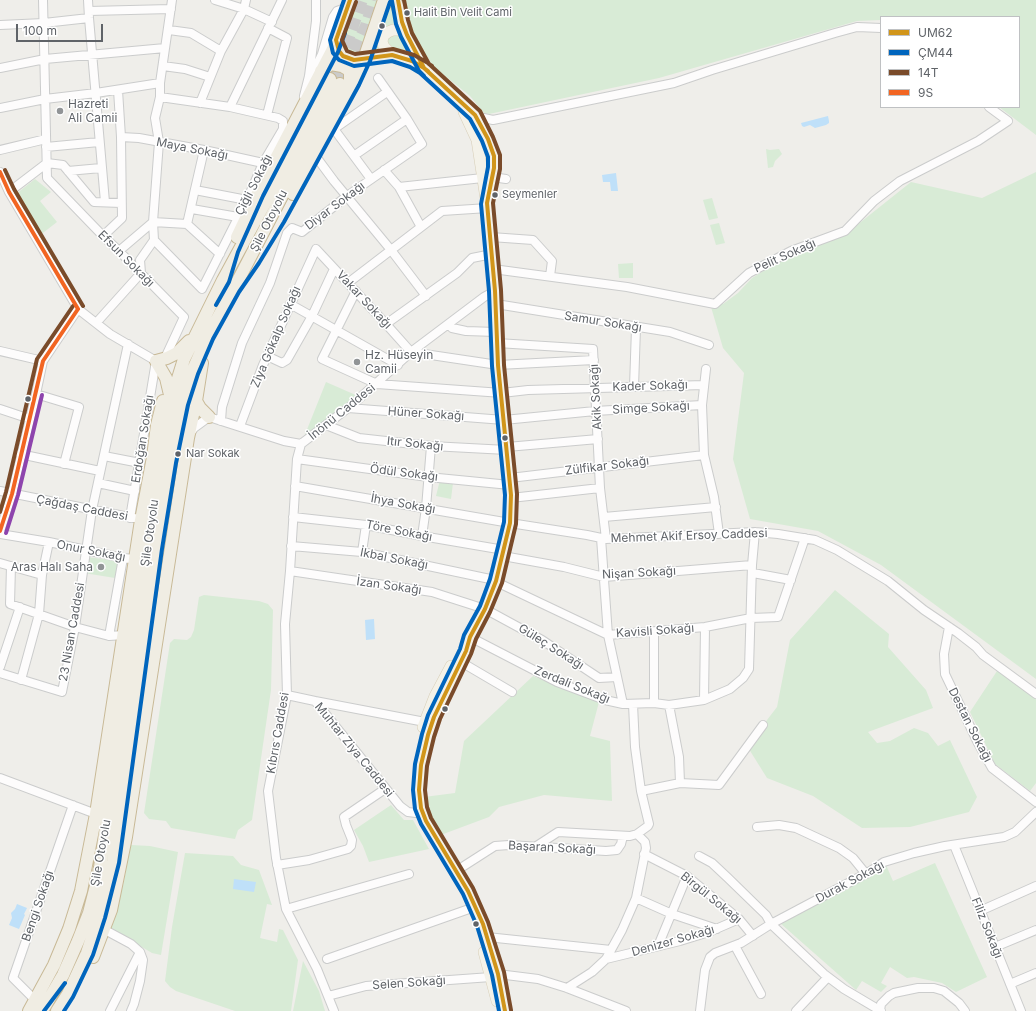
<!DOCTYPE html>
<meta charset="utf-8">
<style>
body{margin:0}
#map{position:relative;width:1036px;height:1011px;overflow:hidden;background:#efeeea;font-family:Inter,sans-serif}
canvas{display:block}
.legend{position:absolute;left:880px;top:16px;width:140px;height:92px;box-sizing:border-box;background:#fff;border:1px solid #bfc1c3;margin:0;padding:5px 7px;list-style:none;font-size:12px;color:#5f6368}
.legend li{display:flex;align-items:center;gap:8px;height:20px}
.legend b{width:20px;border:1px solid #bfc1c3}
.scale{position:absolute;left:16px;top:24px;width:87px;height:18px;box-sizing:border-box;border:2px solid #5f6368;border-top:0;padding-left:5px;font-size:12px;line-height:14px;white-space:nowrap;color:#5f6368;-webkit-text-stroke:3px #fff;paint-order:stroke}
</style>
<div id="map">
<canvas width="1036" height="1011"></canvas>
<ul class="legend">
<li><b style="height:5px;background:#d1951a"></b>UM62</li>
<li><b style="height:5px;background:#0065bd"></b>ÇM44</li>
<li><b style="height:5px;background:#7a4b2a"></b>14T</li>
<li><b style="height:5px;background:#f26522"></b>9S</li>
</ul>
<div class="scale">100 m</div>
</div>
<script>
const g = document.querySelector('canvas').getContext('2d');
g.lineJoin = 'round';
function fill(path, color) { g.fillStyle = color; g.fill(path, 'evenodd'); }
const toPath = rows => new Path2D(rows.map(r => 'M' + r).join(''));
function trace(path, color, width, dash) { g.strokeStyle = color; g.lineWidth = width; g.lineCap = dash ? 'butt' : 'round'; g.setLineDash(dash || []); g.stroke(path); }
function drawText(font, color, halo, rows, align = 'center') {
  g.font = font + ' Inter,sans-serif'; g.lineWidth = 3; g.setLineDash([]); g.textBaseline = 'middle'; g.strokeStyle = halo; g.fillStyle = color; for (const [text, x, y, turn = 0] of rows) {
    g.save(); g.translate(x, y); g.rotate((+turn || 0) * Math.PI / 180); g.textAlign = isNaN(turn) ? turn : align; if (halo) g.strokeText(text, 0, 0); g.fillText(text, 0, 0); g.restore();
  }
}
fill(toPath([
 [357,0,379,0,363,54,348,55,343,44],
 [402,0,1036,0,1036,135,999,107,1019,107,1019,17,881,17,881,20,857,21,659,78,489,114,484,113,470,96,434,67,413,36],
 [388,3,400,26,388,27,383,53,370,55],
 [396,34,404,38,415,57,390,50,386,38],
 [766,149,770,150,779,149,782,154,775,161,773,167,768,168],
 [1036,172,1036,679,881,565,818,531,750,519,733,459,744,373,723,348,709,300,723,304,738,293,752,278,778,262,847,233,911,182,982,198],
 [35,179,51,192,40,201,57,222,39,236,16,194],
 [712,198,718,218,709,220,703,200],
 [719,223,725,243,716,245,710,225],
 [633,263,633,278,619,278,618,264],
 [326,382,358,396,304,437],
 [440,480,453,483,451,499,436,496],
 [87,557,118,561,115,578,84,573],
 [835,590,889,634,888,647,926,690,933,708,868,732,877,743,890,741,914,728,928,733,938,746,950,740,977,797,969,812,910,827,862,828,813,796,767,778,747,746,777,707,790,640],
 [204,595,259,601,268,604,273,610,271,690,252,820,238,830,235,839,171,828,166,821,149,819,144,813,170,643,174,639,187,640,191,637,194,630,199,597],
 [999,668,1036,698,1036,783,1030,791,995,764,970,712],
 [533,676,599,702,590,736,610,741,612,801,544,795,499,807,489,817,438,836,424,797,455,793,464,741],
 [391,805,404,820,413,820,429,849,369,862,363,846,354,830],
 [131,845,150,846,178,852,161,955,152,953,110,928,123,886],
 [185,853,233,856,241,865,259,870,272,905,267,904,260,938,277,942,279,929,283,930,298,960,291,1011,235,1011,176,991,170,987,165,981,172,927],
 [935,863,987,977,956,992,942,983,914,977,907,978,890,967,881,983,887,986,881,992,862,981,856,990,780,923,886,865,893,881],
 [303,961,319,991,325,1011,293,1011]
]), '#d8ebd6');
fill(toPath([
 [828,116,829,121,829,123,826,125,815,128,810,125,804,127,802,126,801,123],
 [616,173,618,191,611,191,610,182,603,182,602,175],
 [374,619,375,639,366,640,365,620],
 [234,879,256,882,254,892,233,889],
 [17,904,27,908,24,914,25,915,19,929,9,925,12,918,11,913,15,909]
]), '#bfe0f9');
trace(toPath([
 [330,79,346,45,362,0],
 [340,84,366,26,374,0]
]), '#cbcbca', 12, [12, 6]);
const minor = toPath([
 [43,0,47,178,103,236,119,251,184,317,165,358],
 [88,0,89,18,105,202],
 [215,0,244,9,272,22],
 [89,11,171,9],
 [0,25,44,23,89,18],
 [169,30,191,33,221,51],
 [163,66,185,69,210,77],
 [0,68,45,59,165,48],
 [309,76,316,67,322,54,333,17,337,11,348,7],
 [304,96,309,76,316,21,316,0],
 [200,103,221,51,244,9,246,0],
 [230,107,282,0],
 [0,108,45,99,96,93,160,83],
 [267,115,287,38,268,28],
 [475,115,479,117,493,120,674,83,712,70,835,33,857,27,881,28],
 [121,137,139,138,204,150,263,163],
 [46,147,99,142],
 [0,150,46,139],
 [355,155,407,119],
 [317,158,334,181,391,250,426,296],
 [47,163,63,165,94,202,121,203],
 [384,170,399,187,492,177,506,179],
 [68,171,101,168],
 [0,172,9,192,78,309,110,334,156,361,130,518],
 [371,179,334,129,387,92],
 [399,187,421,227],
 [195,190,247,200],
 [9,192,47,163],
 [192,209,238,217],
 [153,222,187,224,204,150],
 [187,224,220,254],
 [103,236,122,218,121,137,118,90],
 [491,237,533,240,552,261,550,276],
 [154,240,202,289,247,200,263,163,283,129,283,121,278,118,230,107,160,97],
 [119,251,153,222],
 [493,269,627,287,715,304,749,273,791,251,845,231,874,201,900,181,978,141,1008,121,989,107],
 [348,283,442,211,488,208],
 [356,291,322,359,377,384,502,393,528,390,704,385],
 [290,304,398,365],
 [496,304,670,332,709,345],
 [97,322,141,273,140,260,154,240,153,222,159,142,155,118,160,97,160,83,172,0],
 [386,324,457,273,472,258,492,254],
 [449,324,452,328,466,331,496,332],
 [497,343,593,349,600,488,606,539],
 [0,351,43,361],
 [267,356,282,363,287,360,312,316,334,269],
 [706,369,702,405,704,455,714,497,719,534],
 [634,387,636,328],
 [36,394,79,407,64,464],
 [348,408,504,420,595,411,702,405],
 [0,409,30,419],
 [221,421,222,407,242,343,270,283,287,233,292,228,302,232,347,196,422,144,407,119,378,78],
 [326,425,359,438,431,446,507,450],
 [240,426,263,365,316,249,386,324,411,352,498,365,594,360],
 [190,434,194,428,209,417,284,441,301,444,352,405,411,352,484,297,495,291],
 [301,444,297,459,290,571,285,624,287,695,268,791,276,858,286,909,317,969,334,1011],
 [507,447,598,439],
 [20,454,100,471],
 [104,456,140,463],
 [297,459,428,477,510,485],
 [510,478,704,455],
 [98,483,135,491],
 [295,486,510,523,587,535,606,539,755,532,778,534,815,540,837,550,888,581,924,610,958,633,976,647,983,655,1036,694],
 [0,491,134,518],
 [511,498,600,488],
 [293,517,366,525,422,536,504,550],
 [604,517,716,507],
 [0,531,12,494,36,394,43,361,78,309],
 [0,534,49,542,123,558,136,559],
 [422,536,426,508,431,446],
 [601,538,608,635,623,704],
 [291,546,362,552,490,579,608,635,705,627,751,618,778,617,805,538],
 [362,552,366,525],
 [503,556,564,567,604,577,752,565],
 [0,563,42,575],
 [11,566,10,604,75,627,109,636,124,635],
 [290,571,432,592,485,609,542,640,599,678,617,677],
 [753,573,791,580],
 [949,627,944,654,945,674,978,743,992,768,1036,802],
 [654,632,654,703],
 [109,636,123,558],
 [470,637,557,682,605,700,623,704,654,703,669,705,704,700,730,689,743,678,749,669,752,565,755,532],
 [461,662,512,692],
 [0,667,20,607],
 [0,673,62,692,75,627,92,510,128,344],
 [21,680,39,614,42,575,49,542],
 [287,695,315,701,400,806,408,812,416,813],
 [704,700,705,627],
 [315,701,425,722],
 [669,705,679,757,680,783],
 [0,778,96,814],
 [641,791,680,783,719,785,763,725],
 [757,827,779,825,796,828,839,848,853,858,866,874],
 [954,845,1021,1011],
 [535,847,558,832,630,836,637,834,648,826,649,824,641,791,635,747,633,704],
 [644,854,687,876,739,919,753,936],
 [699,856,712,863,728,878,766,915,771,924,824,974,844,989,881,1011],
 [277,865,309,860,348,849,351,846,352,840,346,825,344,817,385,789],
 [456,871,495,846,509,845,606,851,617,850,621,844,623,836],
 [636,898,672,914,717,929],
 [286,909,409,874],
 [980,911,1036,886],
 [105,930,131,944,140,952,110,1011],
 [487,937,611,950],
 [658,946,687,876],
 [735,946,761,994],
 [995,947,1036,930],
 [327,959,469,909],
 [606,959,680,941,709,932,739,919],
 [498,974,538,979,567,988,626,1011],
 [1010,984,1036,973],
 [567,988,592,972,606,959,622,930,636,898,646,848,645,842,637,834],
 [328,996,366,986,491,977],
 [35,1000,13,978,73,805],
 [131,1011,134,1004,140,981,143,960,140,952],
 [700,1011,705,970,710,957,715,953,741,943,771,924,869,872,884,862,914,853,945,846,1004,837,1015,832,1036,812],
 [796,1011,828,977],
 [880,1011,881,1004,889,996,894,993,918,988,934,988,944,991,959,1003,965,1011]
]);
const major = toPath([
 [399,9,407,35,424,67],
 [407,35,400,30,393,30,388,32,383,36,382,42,384,47,392,55,412,61,424,68,463,105,467,107,475,115,488,139,494,156,494,168,487,203,495,291,498,365,511,495,510,523,496,581,485,609,470,637,466,651,434,717,428,735,421,765,419,790,421,808,426,821,468,891,483,924,498,974,505,1011],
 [463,105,464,112,477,140,486,199],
 [423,727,435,696,451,666],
 [484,952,497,1001]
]);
const highway = toPath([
 [394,0,399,9],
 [336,40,341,53,348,59,359,60,392,55],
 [321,71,331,64,342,66,349,70,350,74,350,88],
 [293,194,354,82,364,59,384,0],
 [237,237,258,193,333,49,350,0],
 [171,399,166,378,156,361,167,358,177,353,189,341],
 [196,401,200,408,209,417],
 [93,957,111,910,126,837,188,438,196,401,202,363],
 [29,1011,54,965,69,929,81,891,96,814,141,520,153,457,157,425,163,401],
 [42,1011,63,975,78,941,89,913,99,874,165,428,171,401,184,359,223,280,292,153,330,79],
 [57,1011,68,994,87,953,99,917,113,862,156,548,170,462,182,403,192,372,208,336,242,273,340,84]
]);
trace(minor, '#cbcccc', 10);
trace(major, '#d7ceb8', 12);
trace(highway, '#c8b996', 14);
trace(minor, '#fdfcfc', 8);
trace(major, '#f4f2e9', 11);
trace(highway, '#f0ede3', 12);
trace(toPath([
 [350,0,336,40,339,51,343,56,354,60,392,55,412,61,424,68,475,115,488,139,494,156,494,168,487,203,495,291,498,365,511,495,510,523,496,581,485,609,470,637,466,651,434,717,428,735,421,765,419,790,421,808,426,821,468,891,483,924,498,974,505,1011],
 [398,0,402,22,407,35,424,68,428,71]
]), '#d1951a', 4);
trace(toPath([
 [344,0,330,40,333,53,339,60,354,66,392,61,410,67,420,73,470,119,482,141,488,157,488,167,481,204,489,291,492,366,505,495,504,522,490,579,480,606,464,635,460,649,428,715,422,734,415,764,413,790,415,809,421,824,463,894,477,926,492,975,499,1011],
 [392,1,396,24,401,37,419,71,424,76],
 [216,305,229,282,238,252,263,196,338,52,345,33],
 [44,1011,65,983],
 [64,1011,73,997,93,955,105,918,119,863,162,549,176,463,188,405,198,374,213,339,239,292,259,263,284,222,359,85,370,61,390,2]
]), '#0065bd', 4);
trace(toPath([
 [404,0,408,20,412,33,429,64,432,66],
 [356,2,342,40,347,51,355,54,393,49,414,55,428,63,480,111,493,137,500,155,500,169,493,203,501,290,504,365,517,494,516,524,502,583,490,612,476,639,471,654,440,719,434,737,427,766,425,790,427,807,431,818,473,888,488,922,504,972,511,1010],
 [5,170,14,189,83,306],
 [0,512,6,492,37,359,73,306]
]), '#7a4b2a', 4);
trace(toPath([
 [0,172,9,192,78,309],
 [0,531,12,494,43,361,78,309]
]), '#f26522', 4);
trace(toPath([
 [6,533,18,495,42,395]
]), '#8e44ad', 4);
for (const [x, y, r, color] of [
 [407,13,3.5,"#5f6368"],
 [382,26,3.5,"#5f6368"],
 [60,111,4,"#919496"],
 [495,195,3.5,"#5f6368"],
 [357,362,4,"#919496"],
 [28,399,3.5,"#5f6368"],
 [505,438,3.5,"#5f6368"],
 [178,454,3.5,"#5f6368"],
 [101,567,4,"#919496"],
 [445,709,3.5,"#5f6368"],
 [476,924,3.5,"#5f6368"]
]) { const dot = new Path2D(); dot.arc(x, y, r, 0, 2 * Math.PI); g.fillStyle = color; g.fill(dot); trace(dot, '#fff', 1.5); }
drawText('11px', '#5f6368', '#fff', [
 ["Halit Bin Velit Cami",414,13],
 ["Seymenler",502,195],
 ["Nar Sokak",186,454]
], 'left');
drawText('12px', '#5f6368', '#fff', [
 ["Hazreti",68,104],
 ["Ali Camii",68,118],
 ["Hz. Hüseyin",365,355],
 ["Camii",365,369],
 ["Aras Halı Saha",93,567,"right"]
], 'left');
drawText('12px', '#5f6368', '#fff', [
 ["Maya Sokağı",192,149,11],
 ["Çiğli Sokağı",254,185,-63],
 ["Diyar Sokağı",335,206,-37],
 ["Şile Otoyolu",269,221,-63],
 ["Pelit Sokağı",785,256,-24],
 ["Efsun Sokağı",126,259,45],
 ["Vakar Sokağı",364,300,47],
 ["Samur Sokağı",603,322,9],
 ["Ziya Gökalp Sokağı",276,337,-67],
 ["Kader Sokağı",650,386,-2],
 ["Akik Sokağı",596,397,-93],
 ["Simge Sokağı",651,408,-3],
 ["İnönü Caddesi",342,412,-39],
 ["Hüner Sokağı",426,414,4],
 ["Erdoğan Sokağı",143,439,-81],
 ["Itır Sokağı",415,444,6],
 ["Zülfikar Sokağı",607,466,-7],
 ["Ödül Sokağı",404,473,7],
 ["İhya Sokağı",403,504,10],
 ["Çağdaş Caddesi",82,508,11],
 ["Töre Sokağı",399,531,11],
 ["Şile Otoyolu",150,533,-82],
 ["Mehmet Akif Ersoy Caddesi",689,536,-2],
 ["Onur Sokağı",91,551,11],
 ["İkbal Sokağı",394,559,11],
 ["Nişan Sokağı",639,573,-3],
 ["İzan Sokağı",389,586,8],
 ["Kavisli Sokağı",655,631,-4],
 ["23 Nisan Caddesi",72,632,-80],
 ["Güleç Sokağı",551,647,32],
 ["Zerdali Sokağı",572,685,22],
 ["Destan Sokağı",970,725,63],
 ["Kıbrıs Caddesi",278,733,-80],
 ["Muhtar Ziya Caddesi",354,750,51],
 ["Başaran Sokağı",552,848,3],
 ["Şile Otoyolu",101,853,-80],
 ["Durak Sokağı",850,882,-28],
 ["Birgül Sokağı",711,898,39],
 ["Bengi Sokağı",38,906,-71],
 ["Filiz Sokağı",987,928,68],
 ["Denizer Sokağı",673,941,-16],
 ["Selen Sokağı",409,983,-4]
]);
</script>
